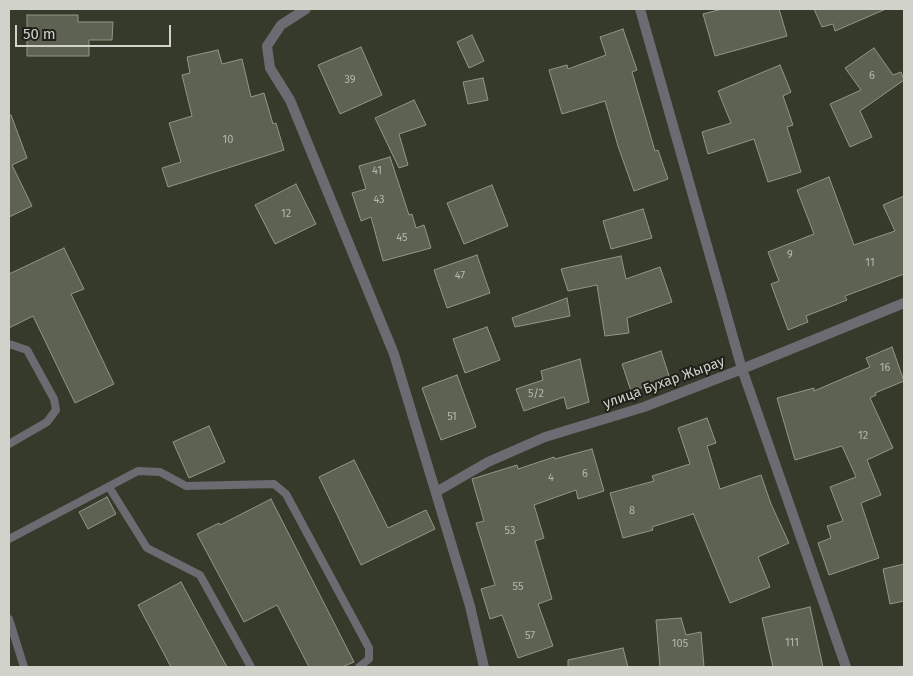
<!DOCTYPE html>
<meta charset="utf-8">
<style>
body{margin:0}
#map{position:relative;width:913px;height:676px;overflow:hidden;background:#363a2b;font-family:"Fira Sans",sans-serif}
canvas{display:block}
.frame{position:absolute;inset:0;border:10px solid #d1d3ca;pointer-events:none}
.scale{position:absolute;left:15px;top:25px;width:156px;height:22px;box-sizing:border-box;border:2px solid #d1d3ca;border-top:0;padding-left:6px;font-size:15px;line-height:18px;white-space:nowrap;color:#d1d3ca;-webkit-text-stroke:4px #1e2019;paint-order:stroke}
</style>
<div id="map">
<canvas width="913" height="676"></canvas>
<div class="frame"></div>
<div class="scale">50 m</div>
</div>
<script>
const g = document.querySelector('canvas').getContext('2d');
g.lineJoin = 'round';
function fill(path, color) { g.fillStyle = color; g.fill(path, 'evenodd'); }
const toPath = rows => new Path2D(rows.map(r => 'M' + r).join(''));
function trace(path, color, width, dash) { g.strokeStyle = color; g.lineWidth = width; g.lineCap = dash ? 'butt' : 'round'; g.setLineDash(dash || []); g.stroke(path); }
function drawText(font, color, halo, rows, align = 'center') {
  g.font = font + ' "Fira Sans",sans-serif'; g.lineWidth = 4; g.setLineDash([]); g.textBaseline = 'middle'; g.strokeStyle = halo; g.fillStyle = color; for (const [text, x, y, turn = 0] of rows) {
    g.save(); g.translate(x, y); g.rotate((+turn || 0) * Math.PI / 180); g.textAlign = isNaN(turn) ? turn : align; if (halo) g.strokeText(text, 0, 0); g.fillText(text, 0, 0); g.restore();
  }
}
const building = toPath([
 [722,9,779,9,787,36,715,56,703,14,722,9],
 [814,9,886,9,835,31,833,24,822,27,814,9],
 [27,15,78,15,78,22,113,22,112,40,89,40,89,56,27,56,27,15],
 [623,29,637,70,632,72,655,151,658,150,668,179,634,191,618,146,605,101,562,114,549,70,567,65,568,69,606,55,600,37,623,29],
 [472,35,484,61,469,68,457,42,472,35],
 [361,47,382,95,340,114,318,65,361,47],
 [874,48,893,75,901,72,904,80,860,111,872,137,850,147,830,104,861,90,845,68,874,48],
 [218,50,222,64,242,59,251,97,264,93,273,124,276,123,284,150,168,187,162,168,181,162,169,123,192,116,182,75,190,73,187,57,218,50],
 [780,65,791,92,783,96,793,125,787,127,801,172,768,182,754,139,708,154,702,132,731,123,718,91,780,65],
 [483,78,488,100,468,104,463,82,483,78],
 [414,100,426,125,399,134,408,165,399,168,375,118,414,100],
 [9,115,11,115,27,158,12,165,32,206,9,217,9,115],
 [390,157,409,215,412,214,416,228,424,225,431,248,383,261,371,217,361,221,352,193,366,189,359,166,390,157],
 [829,177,854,245,895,231,883,205,904,196,904,274,845,296,847,300,806,316,808,322,788,330,771,284,779,281,768,252,814,234,797,190,829,177],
 [296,184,316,224,275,244,255,205,296,184],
 [492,185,508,226,464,244,447,203,492,185],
 [643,209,652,238,611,249,603,221,643,209],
 [64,248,84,289,71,294,114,384,75,403,33,316,9,328,9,274,64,248],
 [477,255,490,293,447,308,434,270,477,255],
 [621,256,626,279,660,267,672,302,627,318,629,333,605,336,597,285,568,291,561,269,621,256],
 [567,298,570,316,515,327,512,318,567,298],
 [487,327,500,360,465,373,453,339,487,327],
 [892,347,904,381,875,393,876,395,870,398,893,448,867,460,881,495,861,503,879,558,829,575,818,543,831,538,827,526,843,521,830,487,856,477,842,446,795,460,777,398,814,388,814,391,870,367,866,358,892,347],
 [661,351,670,379,631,391,622,364,661,351],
 [580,359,589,402,567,409,564,397,524,411,516,389,543,380,541,371,580,359],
 [457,375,476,427,441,440,422,388,457,375],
 [707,418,716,443,707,446,720,489,761,475,771,504,789,543,758,557,770,587,730,603,693,513,693,514,652,527,653,530,623,538,610,493,654,481,652,476,690,464,678,428,707,418],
 [209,426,225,462,189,478,173,442,209,426],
 [592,449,604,491,578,499,576,490,534,505,544,538,535,541,552,599,538,604,553,646,518,658,502,615,490,619,481,589,495,585,476,523,484,521,472,479,517,465,518,469,554,457,555,459,592,449],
 [354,460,388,528,426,510,435,529,361,565,319,477,354,460],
 [107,497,116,514,88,529,79,512,107,497],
 [271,499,354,662,342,667,309,667,277,605,244,622,197,534,219,523,220,525,271,499],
 [904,564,904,601,890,604,883,569,904,564],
 [181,582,227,667,171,667,138,605,181,582],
 [810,607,823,667,773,667,762,618,810,607],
 [681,618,686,635,701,632,704,667,660,667,656,620,681,618],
 [623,648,628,667,568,667,568,660,623,648]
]);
fill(building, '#5e6252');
trace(building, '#929786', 1);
trace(toPath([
 [9,344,27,350,54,399,56,410,47,422,9,444],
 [109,487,147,548,200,575,251,667],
 [9,539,138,471,160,472,186,486,274,484,286,494,369,648,369,659,359,667],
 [9,619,24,667]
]), '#6c6b72', 8);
trace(toPath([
 [306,9,281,25,267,46,270,68,290,100,394,354,470,606,484,667],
 [640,9,742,369,846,667],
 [436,492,488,462,545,437,644,407,742,369,904,303]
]), '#6c6b72', 10);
drawText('11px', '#b4b7ac', null, [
 ["6",872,76],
 ["39",350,80],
 ["10",228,140],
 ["41",377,171],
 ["43",379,200],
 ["12",286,214],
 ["45",402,238],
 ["9",790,255],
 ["11",870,263],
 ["47",460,276],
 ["16",885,368],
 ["5/2",536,394],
 ["51",452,417],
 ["12",863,436],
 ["6",585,474],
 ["4",551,478],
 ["8",632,511],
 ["53",510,531],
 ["55",518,587],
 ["57",530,636],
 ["111",792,643],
 ["105",680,644]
]);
drawText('14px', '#d1d3ca', '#1e2019', [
 ["улица Бухар Жырау",664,383,-20]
]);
</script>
